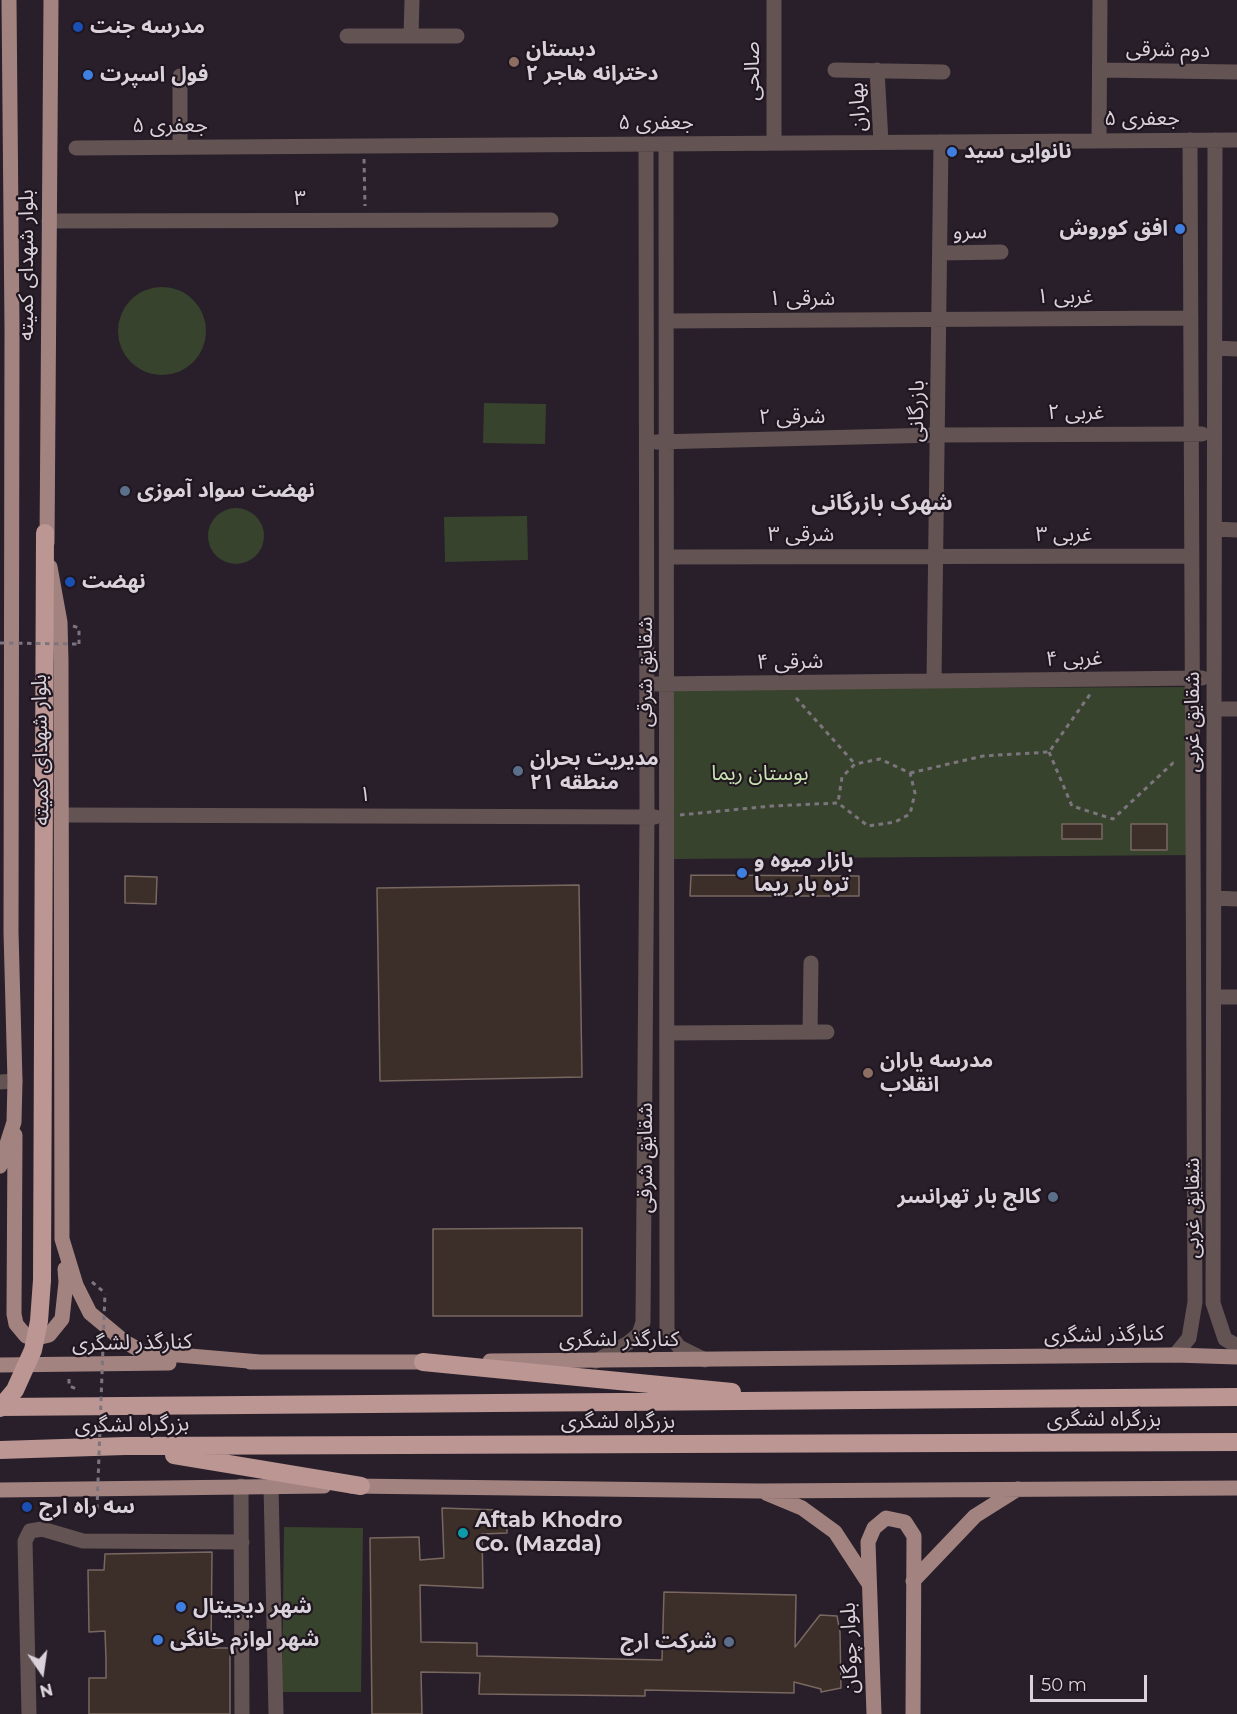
<!DOCTYPE html>
<meta charset="utf-8">
<style>
body{margin:0}
#map{position:relative;width:1237px;height:1714px;overflow:hidden;background:#281f2a;font-family:Montserrat,sans-serif}
canvas{display:block}
.north{position:absolute;left:12px;top:1642px;width:60px;height:60px;-webkit-text-stroke:4px #1f1620;paint-order:stroke;rotate:167deg;font-size:16px;font-weight:700;line-height:24px;text-align:center;color:#d9d2da}
.north::after{content:'';display:block;margin:auto;width:21px;height:27px;background:#d9d2da;clip-path:polygon(50% 0,100% 100%,50% 72%,0 100%)}
.scale{position:absolute;left:1030px;top:1675px;width:117px;height:27px;box-sizing:border-box;border:3px solid #d9d2da;border-top:0;padding-left:8px;font-size:18px;line-height:21px;white-space:nowrap;color:#d9d2da;-webkit-text-stroke:4px #1f1620;paint-order:stroke}
</style>
<div id="map">
<canvas width="1237" height="1714"></canvas>
<div class="north">N</div>
<div class="scale">50 m</div>
</div>
<script>
const g = document.querySelector('canvas').getContext('2d');
g.lineJoin = 'round';
function fill(path, color) { g.fillStyle = color; g.fill(path, 'evenodd'); }
const toPath = rows => new Path2D(rows.map(r => 'M' + r).join(''));
function trace(path, color, width, dash) { g.strokeStyle = color; g.lineWidth = width; g.lineCap = dash ? 'butt' : 'round'; g.setLineDash(dash || []); g.stroke(path); }
function drawText(font, color, halo, rows, align = 'center') {
  g.font = font + ' Montserrat,"Noto Sans Arabic",sans-serif'; g.lineWidth = 4.5; g.setLineDash([]); g.textBaseline = 'middle'; g.strokeStyle = halo; g.fillStyle = color; for (const [text, x, y, turn = 0] of rows) {
    g.save(); g.translate(x, y); g.rotate((+turn || 0) * Math.PI / 180); g.textAlign = isNaN(turn) ? turn : align; if (halo) g.strokeText(text, 0, 0); g.fillText(text, 0, 0); g.restore();
  }
}
fill(toPath([
 '118 331a44 44 0 1 1 88 0a44 44 0 1 1-88 0Z',
 [484,403,546,404,545,444,483,443],
 '208 536a28 28 0 1 1 56 0a28 28 0 1 1-56 0Z',
 [527,516,528,560,445,562,444,517],
 [1198,687,1196,855,673,859,674,689],
 [284,1527,363,1528,361,1692,282,1692]
]), '#38432d');
const building = toPath([
 [1062,824,1102,824,1102,839,1062,839,1062,824],
 [1131,824,1167,824,1167,850,1131,850,1131,824],
 [691,875,859,876,859,896,690,896,691,875],
 [125,876,157,877,156,904,125,903,125,876],
 [579,885,582,1077,380,1081,377,888,579,885],
 [582,1228,582,1316,433,1316,433,1229,582,1228],
 [442,1508,499,1510,506,1515,507,1533,482,1534,483,1588,420,1585,421,1642,477,1643,477,1656,662,1660,664,1592,796,1595,795,1647,820,1615,837,1616,840,1632,841,1688,821,1692,821,1689,794,1682,794,1693,645,1690,645,1696,479,1694,480,1673,421,1672,422,1714,372,1714,370,1538,419,1537,420,1560,444,1558,442,1508],
 [212,1552,211,1648,230,1648,230,1714,89,1714,89,1678,106,1678,106,1659,105,1631,89,1632,88,1570,104,1570,105,1554,212,1552]
]);
fill(building, '#3c2e28');
trace(building, '#786861', 1.5);
trace(toPath([
 [364,159,365,206],
 [73,626,79,628,79,644],
 [796,698,855,764],
 [1049,752,1072,806,1113,819,1173,763,1177,763],
 [910,773,983,756,1049,752,1091,693],
 [680,815,772,806,838,803,868,826,895,822,910,814,915,793,910,773,880,759,855,764,842,777,838,803],
 [92,1282,105,1293],
 [69,1379,69,1386,77,1389],
 [76,1503,77,1509,97,1509]
]), '#7d757e', 3, [4.5, 4.5]);
trace(toPath([
 [774,0,774,143],
 [347,36,457,36],
 [411,36,412,0],
 [835,70,943,72],
 [877,70,881,142],
 [1100,70,1237,72],
 [180,76,180,147],
 [1215,140,1213,1303,1225,1339,1237,1346],
 [1099,141,1100,0],
 [666,144,667,1331,679,1347,705,1360],
 [76,148,1237,140],
 [49,221,551,220],
 [940,253,1001,252],
 [666,321,1191,318],
 [1215,348,1237,349],
 [656,442,937,435,1202,434],
 [1215,529,1237,530],
 [667,557,1192,556],
 [934,681,941,142],
 [656,684,1202,678],
 [1214,709,1237,709],
 [63,815,655,817],
 [1214,898,1237,899],
 [1214,997,1237,997],
 [810,1032,811,963],
 [667,1033,827,1032],
 [0,1082,15,1081],
 [1175,1355,1189,1338,1195,1302,1190,140],
 [596,1361,628,1343,639,1334,643,1322,647,817,646,144],
 [241,1486,242,1714],
 [271,1486,276,1714],
 [29,1714,25,1541,30,1531,42,1529,83,1541,242,1542]
]), '#635352', 15);
trace(toPath([
 [47,543,51,0],
 [50,567,60,622,61,661,62,1239,76,1285,90,1313,125,1342,143,1352,260,1362],
 [15,1135,14,1314,16,1324,26,1336,37,1338,49,1335,62,1319,66,1282,65,1269],
 [0,1166,14,1122,15,1081,11,932,12,329,9,0],
 [490,1361,1175,1355,1237,1357],
 [250,1362,433,1362],
 [0,1365,169,1363],
 [351,1486,760,1491,1237,1488],
 [0,1490,324,1486],
 [766,1493,802,1508,835,1532,869,1584],
 [913,1581,975,1516,1018,1489],
 [874,1714,868,1542,874,1528,886,1518,905,1522,914,1536,913,1714]
]), '#a38380', 15);
trace(toPath([
 [42,1280,45,533],
 [423,1362,732,1392],
 [0,1407,1237,1397],
 [0,1450,125,1446,1237,1442],
 [174,1455,361,1486]
]), '#bc9692', 18);
trace(toPath([
 [0,643,79,644],
 [97,1509,105,1293]
]), '#7d757e', 3, [4.5, 4.5]);
trace(toPath([
 [0,1408,15,1390,33,1350,39,1321,42,1280]
]), '#bc9692', 18);
for (const [x, y, r, color] of [
 [78,27,6,"#1a4fb4"],
 [514,62,6,"#8d6e63"],
 [88,75,6,"#3f7fe0"],
 [952,152,6,"#3f7fe0"],
 [1180,229,6,"#3f7fe0"],
 [125,491,6,"#5c6f8a"],
 [70,582,6,"#1a4fb4"],
 [518,771,6,"#5c6f8a"],
 [742,873,6,"#3f7fe0"],
 [868,1073,6,"#8d6e63"],
 [1053,1197,6,"#5c6f8a"],
 [27,1507,6,"#1a4fb4"],
 [463,1533,6,"#0f9aa8"],
 [181,1607,6,"#3f7fe0"],
 [158,1640,6,"#3f7fe0"],
 [729,1642,6,"#5c6f8a"]
]) { const dot = new Path2D(); dot.arc(x, y, r, 0, 2 * Math.PI); g.fillStyle = color; g.fill(dot); trace(dot, '#1f1620', 2); }
drawText('bold 21px', '#d9d2da', '#1f1620', [
 ["مدرسه جنت",90,27],
 ["دبستان",526,50],
 ["دخترانه هاجر ۲",526,74],
 ["فول اسپرت",100,75],
 ["نانوایی سید",964,152],
 ["افق کوروش",1168,229,"right"],
 ["نهضت سواد آموزی",137,491],
 ["نهضت",82,582],
 ["مدیریت بحران",530,759],
 ["منطقه ۲۱",530,783],
 ["بازار میوه و",754,861],
 ["تره بار ریما",754,885],
 ["مدرسه یاران",880,1061],
 ["انقلاب",880,1085],
 ["کالج بار تهرانسر",1041,1197,"right"],
 ["سه راه ارج",39,1507],
 ["Aftab Khodro",475,1521],
 ["Co. (Mazda)",475,1545],
 ["شهر دیجیتال",193,1607],
 ["شهر لوازم خانگی",170,1640],
 ["شرکت ارج",717,1642,"right"]
], 'left');
drawText('21px', '#d9d2da', '#1f1620', [
 ["دوم شرقی",1168,50,1],
 ["صالحی",753,71,-90],
 ["بهاران",858,107,-93],
 ["جعفری ۵",1142,119],
 ["جعفری ۵",656,123],
 ["جعفری ۵",170,126],
 ["۳",300,199],
 ["سرو",970,232,-1],
 ["بلوار شهدای کمیته",27,265,-90],
 ["۱ غربی",1065,297],
 ["۱ شرقی",802,299],
 ["بازرگانی",917,411,-89],
 ["۲ غربی",1076,413],
 ["۲ شرقی",792,417,-1],
 ["۳ شرقی",801,535],
 ["۳ غربی",1064,535],
 ["۴ غربی",1074,659,-1],
 ["۴ شرقی",790,662,-1],
 ["شقایق شرقی",646,672,-90],
 ["شقایق غربی",1193,722,-90],
 ["بلوار شهدای کمیته",41,750,-91],
 ["۱",365,795],
 ["شقایق شرقی",646,1158,-90],
 ["شقایق غربی",1193,1208,-90],
 ["کنارگذر لشگری",1104,1335,-1],
 ["کنارگذر لشگری",619,1340],
 ["کنارگذر لشگری",132,1343,-1],
 ["بزرگراه لشگری",1104,1420],
 ["بزرگراه لشگری",618,1422],
 ["بزرگراه لشگری",132,1425,-1],
 ["بلوار چوگان",850,1648,-92]
]);
drawText('21px', '#c7e2ac', '#1f1620', [
 ["بوستان ریما",760,774]
]);
drawText('bold 22px', '#d9d2da', '#1f1620', [
 ["شهرک بازرگانی",882,504]
]);
</script>
